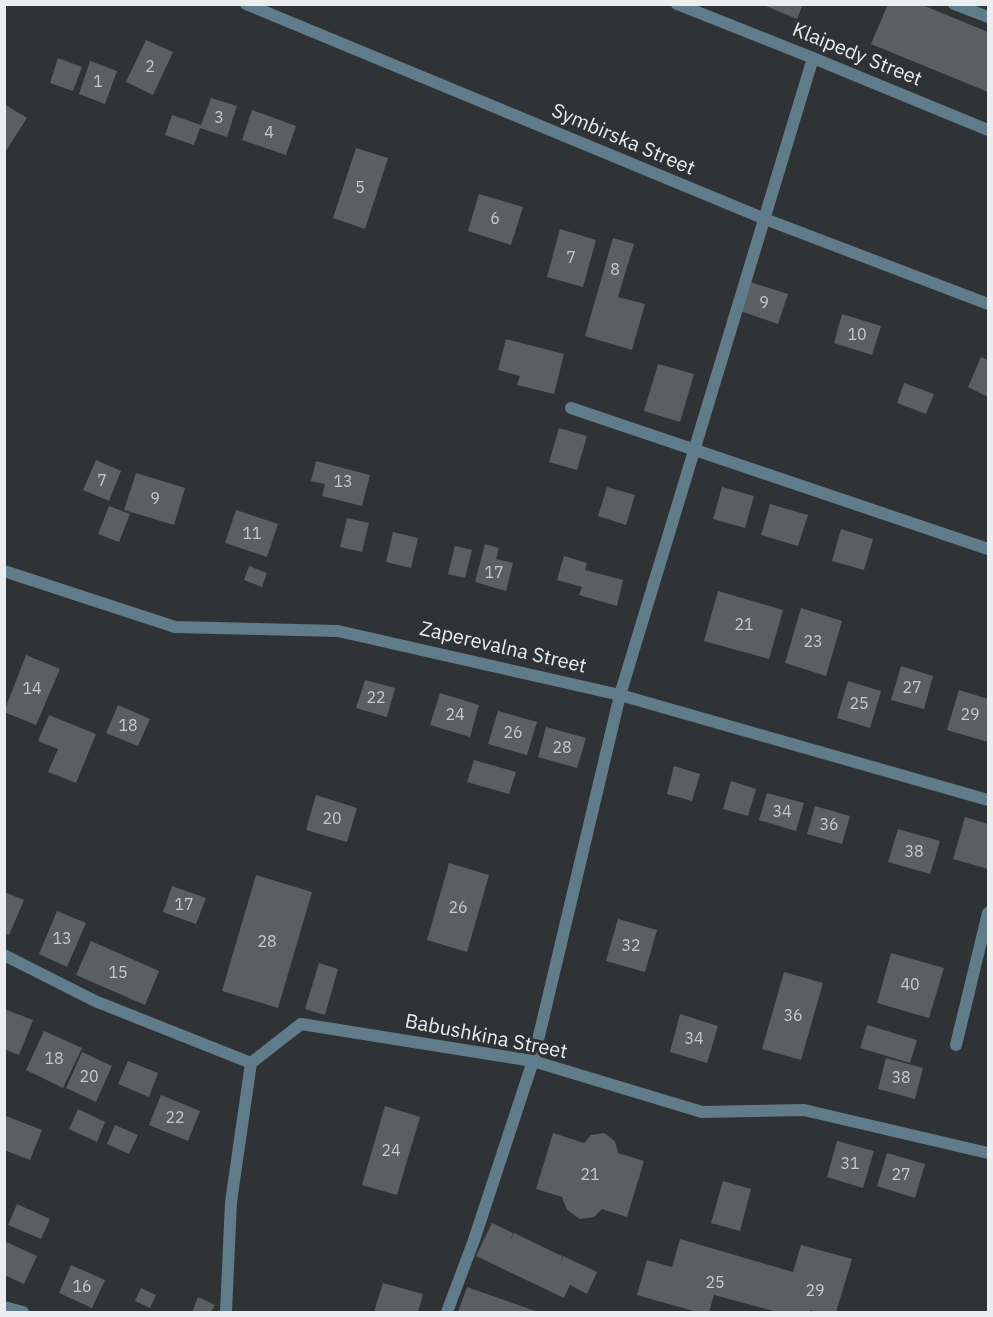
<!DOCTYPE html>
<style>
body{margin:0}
#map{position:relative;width:993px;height:1317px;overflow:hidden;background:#2f3335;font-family:"IBM Plex Sans",sans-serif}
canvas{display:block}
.frame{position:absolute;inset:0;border:6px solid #ebedee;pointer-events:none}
</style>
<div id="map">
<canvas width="993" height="1317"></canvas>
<div class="frame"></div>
</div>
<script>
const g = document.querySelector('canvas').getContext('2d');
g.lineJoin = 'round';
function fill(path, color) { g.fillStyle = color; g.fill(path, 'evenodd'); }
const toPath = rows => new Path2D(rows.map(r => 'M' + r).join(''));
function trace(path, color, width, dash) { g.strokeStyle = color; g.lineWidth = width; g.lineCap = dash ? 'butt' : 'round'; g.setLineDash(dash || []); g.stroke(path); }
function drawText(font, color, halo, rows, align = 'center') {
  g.font = font + ' "IBM Plex Sans",sans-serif'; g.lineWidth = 6; g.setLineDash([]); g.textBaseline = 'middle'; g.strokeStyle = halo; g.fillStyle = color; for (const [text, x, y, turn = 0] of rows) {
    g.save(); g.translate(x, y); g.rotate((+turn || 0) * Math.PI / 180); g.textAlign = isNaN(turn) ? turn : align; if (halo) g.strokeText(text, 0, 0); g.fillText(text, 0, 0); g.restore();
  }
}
fill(toPath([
 [761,4,803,4,797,19],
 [888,4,920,4,988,32,988,92,871,44],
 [146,40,173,52,153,95,126,82],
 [58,58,82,67,73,91,50,83],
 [90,61,117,71,105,104,79,94],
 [211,98,237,106,227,137,200,128,194,145,165,135,172,115,201,125],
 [4,104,27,118,4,154],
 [252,110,296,126,286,155,242,140],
 [356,148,388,158,365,229,333,218],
 [479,194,523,207,511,245,468,231],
 [560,229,596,240,583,287,547,277],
 [613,238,634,244,618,297,645,304,632,350,585,336],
 [750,282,788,294,778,324,740,311],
 [842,314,881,326,872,355,834,343],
 [506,339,564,354,554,394,517,385,520,376,498,370],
 [981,357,988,360,988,397,968,387],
 [658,364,694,374,680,422,644,411],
 [904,383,934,394,926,414,897,403],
 [559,428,587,436,577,470,549,462],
 [96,460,121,471,109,501,83,490],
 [316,461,370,475,362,506,322,496,325,484,311,481],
 [136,473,185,488,174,525,124,510],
 [607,487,635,495,626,525,598,516],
 [722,487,754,496,745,528,713,519],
 [770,504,808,515,798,546,761,535],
 [109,506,130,514,119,542,98,534],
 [236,510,278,524,267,557,225,543],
 [347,518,369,523,362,552,340,547],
 [841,529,873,539,864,570,832,561],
 [393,532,418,538,411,568,386,562],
 [485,544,499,548,496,559,513,563,506,591,475,582],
 [455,546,472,550,465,578,448,574],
 [564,556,587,563,585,570,623,580,617,606,579,595,582,587,557,580],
 [249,566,267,573,262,587,244,580],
 [718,591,783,610,769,659,704,641],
 [801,608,842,621,826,676,785,663],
 [26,655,60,669,36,725,4,712],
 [901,666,933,676,924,709,891,700],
 [365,680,395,688,387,717,356,708],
 [848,681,881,691,870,728,837,718],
 [959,690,988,699,988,742,947,730],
 [440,693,479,705,470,737,430,725],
 [118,705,150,719,138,746,106,733],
 [498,711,537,722,527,755,488,744],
 [49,715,96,734,76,783,48,772,58,749,38,741],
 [546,727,586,738,577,768,538,757],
 [474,760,516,772,509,794,467,782],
 [674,766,700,774,692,801,667,794],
 [731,781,756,789,748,816,723,809],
 [767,793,804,803,796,831,759,820],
 [316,795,357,808,347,842,306,830],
 [815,806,850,816,842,844,807,834],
 [965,817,988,824,988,869,953,859],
 [898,829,940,841,930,874,888,862],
 [449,863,489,875,467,952,427,940],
 [256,875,312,892,278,1008,222,991],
 [172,886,206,898,196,924,163,912],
 [4,892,24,900,9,935,4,933],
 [57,911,86,923,67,967,39,954],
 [618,919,657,930,645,972,606,961],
 [91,941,159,971,145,1005,76,975],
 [891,953,944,968,929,1018,877,1003],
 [319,963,338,969,325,1015,305,1009],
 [784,972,823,983,801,1060,762,1049],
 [4,1009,33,1020,19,1055,4,1049],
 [680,1014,718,1026,707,1063,670,1052],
 [867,1025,917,1040,910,1063,860,1048],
 [44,1031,82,1048,63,1088,26,1070],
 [82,1052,112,1066,96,1102,66,1088],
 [886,1058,923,1068,915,1099,878,1089],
 [128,1061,158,1073,149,1097,118,1084],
 [161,1095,200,1111,188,1141,149,1125],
 [385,1106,420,1117,397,1195,362,1185],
 [78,1109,105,1122,97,1142,69,1129],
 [6,1116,42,1130,30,1160,4,1150],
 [115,1125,138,1135,129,1154,107,1144],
 [553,1133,584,1143,591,1135,604,1133,615,1141,618,1153,644,1161,627,1217,602,1209,594,1217,580,1219,567,1210,562,1197,536,1189],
 [837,1141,874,1151,863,1188,827,1177],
 [887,1153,925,1164,915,1198,877,1186],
 [723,1181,751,1189,740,1231,711,1223],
 [17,1204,50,1219,41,1239,8,1225],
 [492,1223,513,1233,510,1241,514,1233,562,1256,560,1264,563,1256,597,1272,587,1294,570,1285,564,1298,476,1256],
 [680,1239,793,1272,801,1245,852,1259,836,1312,819,1312,810,1310,810,1312,777,1312,714,1295,709,1312,697,1312,637,1295,647,1260,672,1267],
 [4,1241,37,1256,24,1284,4,1275],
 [71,1265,105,1280,92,1308,59,1293],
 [383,1283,423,1294,418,1312,374,1312],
 [467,1287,538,1312,458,1312],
 [141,1288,156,1295,150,1308,135,1301],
 [198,1297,215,1305,211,1312,192,1312]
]), '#5b5f61');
trace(toPath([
 [954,4,988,17],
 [956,1045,988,913]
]), '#607b89', 12);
trace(toPath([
 [246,4,765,219,988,304],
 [571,408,988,549],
 [4,571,175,627,338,631,620,695,988,800],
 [4,955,95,1001,251,1063,301,1024,533,1061,702,1112,804,1110,988,1153],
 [4,1307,23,1312],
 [226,1312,231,1202,251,1063],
 [447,1312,474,1240,533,1061,620,695,813,58]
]), '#607b89', 12);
trace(toPath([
 [677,4,813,58,988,130]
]), '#607b89', 12);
drawText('16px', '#c7cacb', null, [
 ["2",150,67],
 ["1",98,82],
 ["3",219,118],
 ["4",269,133],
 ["5",360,188],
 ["6",495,219],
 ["7",571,258],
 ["8",615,270],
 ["9",764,303],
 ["10",857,335],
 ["7",102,481],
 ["13",343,482],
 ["9",155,499],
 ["11",252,534],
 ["17",494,573],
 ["21",744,625],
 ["23",813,642],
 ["27",912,688],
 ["14",32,689],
 ["22",376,698],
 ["25",859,704],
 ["24",455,715],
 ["29",970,715],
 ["18",128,726],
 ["26",513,733],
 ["28",562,748],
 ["34",782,812],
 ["20",332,819],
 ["36",829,825],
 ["38",914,852],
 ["17",184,905],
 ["26",458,908],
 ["13",62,939],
 ["28",267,942],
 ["32",631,946],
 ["15",118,973],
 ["40",910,985],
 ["36",793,1016],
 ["34",694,1039],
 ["18",54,1059],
 ["20",89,1077],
 ["38",901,1078],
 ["22",175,1118],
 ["24",391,1151],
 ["31",850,1164],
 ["21",590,1175],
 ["27",901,1175],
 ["25",715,1283],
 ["16",82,1287],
 ["29",815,1291]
]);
drawText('20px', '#ebedee', '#2f3335', [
 ["Klaipedy Street",857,55,22],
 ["Symbirska Street",623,140,23],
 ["Zaperevalna Street",503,648,13],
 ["Babushkina Street",486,1037,11]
]);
</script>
